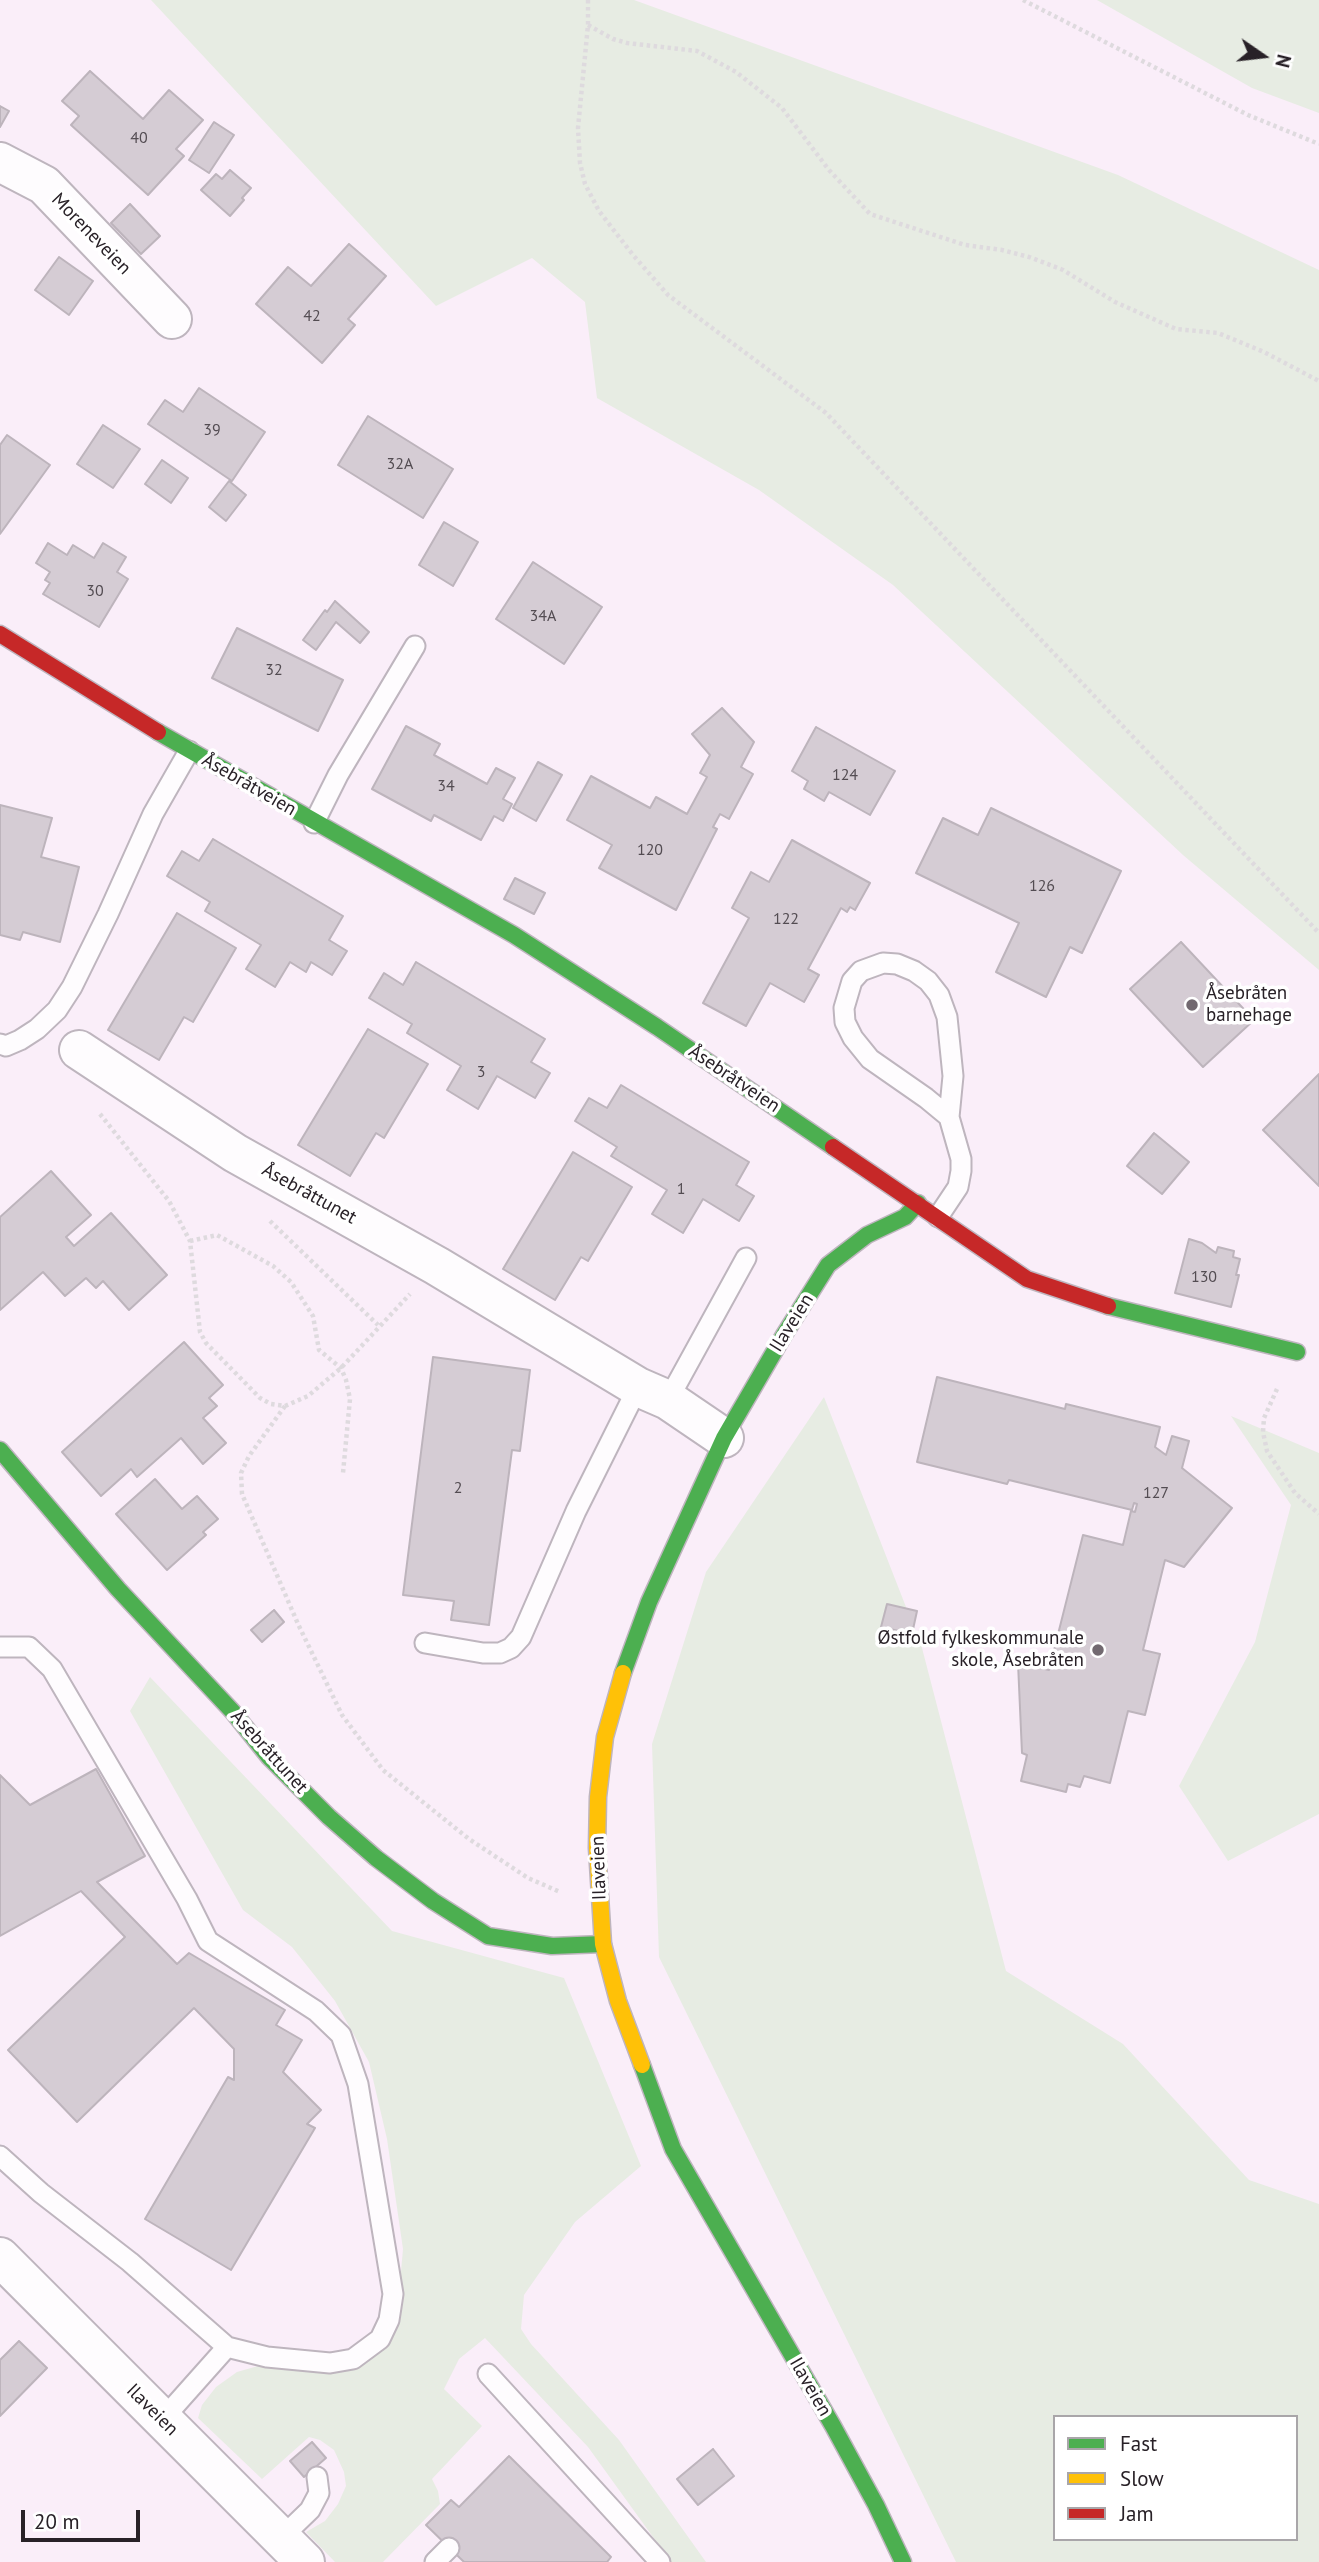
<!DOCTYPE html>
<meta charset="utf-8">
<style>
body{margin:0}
#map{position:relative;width:1319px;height:2562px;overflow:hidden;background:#faeef9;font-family:"PT Sans",sans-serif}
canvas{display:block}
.legend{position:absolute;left:1053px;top:2415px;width:245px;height:126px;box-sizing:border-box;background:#fff;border:2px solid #a9a6a9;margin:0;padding:9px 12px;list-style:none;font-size:21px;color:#282127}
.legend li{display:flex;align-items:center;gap:14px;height:35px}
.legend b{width:35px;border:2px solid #a9a6a9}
.north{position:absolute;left:1228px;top:21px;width:70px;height:70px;-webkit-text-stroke:5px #fff;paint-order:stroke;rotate:104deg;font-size:19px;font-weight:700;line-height:28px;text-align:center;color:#282127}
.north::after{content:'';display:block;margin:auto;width:24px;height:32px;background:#282127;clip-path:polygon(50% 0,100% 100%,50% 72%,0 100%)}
.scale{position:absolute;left:21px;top:2510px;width:119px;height:32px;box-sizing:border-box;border:4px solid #282127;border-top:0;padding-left:9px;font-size:21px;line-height:24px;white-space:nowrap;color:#282127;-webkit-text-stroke:5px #fff;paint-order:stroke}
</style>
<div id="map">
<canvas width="1319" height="2562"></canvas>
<ul class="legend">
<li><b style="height:9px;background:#4caf50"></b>Fast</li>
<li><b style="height:9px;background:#ffc107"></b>Slow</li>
<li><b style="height:9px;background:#c62828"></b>Jam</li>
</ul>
<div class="north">N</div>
<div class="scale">20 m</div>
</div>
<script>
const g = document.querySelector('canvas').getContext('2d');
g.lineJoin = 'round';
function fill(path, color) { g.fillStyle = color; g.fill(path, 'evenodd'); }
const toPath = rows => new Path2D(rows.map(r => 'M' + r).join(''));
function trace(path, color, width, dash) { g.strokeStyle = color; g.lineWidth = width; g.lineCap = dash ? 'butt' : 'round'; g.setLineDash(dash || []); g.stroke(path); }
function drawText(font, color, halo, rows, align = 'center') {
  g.font = font + ' "PT Sans",sans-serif'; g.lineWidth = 7; g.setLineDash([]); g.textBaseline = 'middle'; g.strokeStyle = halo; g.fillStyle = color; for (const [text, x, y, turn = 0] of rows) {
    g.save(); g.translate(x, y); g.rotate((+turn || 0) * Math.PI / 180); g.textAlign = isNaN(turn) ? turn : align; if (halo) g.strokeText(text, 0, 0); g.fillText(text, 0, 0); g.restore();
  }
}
fill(toPath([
 [151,0,634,0,1118,175,1319,270,1319,970,1183,855,893,585,759,490,597,398,585,302,532,258,436,306],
 [1097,0,1319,0,1319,113,1252,88],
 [824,1397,922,1648,1006,1971,1123,2044,1249,2180,1319,2204,1319,2562,956,2562,659,1957,652,1744,706,1572],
 [1055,2417,1296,2417,1296,2539,1055,2539],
 [1231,1416,1319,1453,1319,1814,1228,1861,1179,1786,1255,1642,1291,1505],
 [150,1677,392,1931,564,1978,641,2166,575,2222,524,2295,521,2329,531,2344,619,2440,706,2562,671,2562,588,2447,485,2338,459,2359,444,2389,482,2426,432,2479,438,2491,440,2504,383,2562,335,2562,306,2532,325,2521,338,2504,346,2486,344,2472,334,2450,320,2440,309,2437,262,2479,198,2418,202,2405,216,2387,237,2372,258,2366,280,2365,306,2371,337,2372,396,2327,403,2249,387,2139,369,2062,335,2001,292,1947,243,1910,130,1711]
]), '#e7ece3');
const building = toPath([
 [90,71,143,119,169,90,203,120,176,149,184,156,148,195,71,125,79,116,62,101,90,71],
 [0,106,9,111,0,127,0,106],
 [214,122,234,135,209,173,189,160,214,122],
 [230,170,251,188,242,198,244,200,230,216,201,190,216,174,222,179,230,170],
 [130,204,160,236,141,254,111,223,130,204],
 [349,244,386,276,348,319,355,325,322,363,256,304,288,267,311,286,349,244],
 [59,257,93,281,69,315,35,290,59,257],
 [199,388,265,432,232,481,148,424,165,400,183,412,199,388],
 [368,416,453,469,423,518,338,465,368,416],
 [103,425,140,449,113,488,77,464,103,425],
 [7,435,50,465,0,534,0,445,7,435],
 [162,460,188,478,171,503,145,484,162,460],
 [229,481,246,495,226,521,209,507,229,481],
 [444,522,478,542,453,586,419,565,444,522],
 [48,543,67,555,73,545,94,558,103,543,126,557,117,572,128,579,99,627,43,594,50,583,45,580,50,572,36,563,48,543],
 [533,562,602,607,564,664,496,619,533,562],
 [335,601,369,632,360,643,336,622,316,650,303,640,325,610,327,612,335,601],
 [237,628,343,680,318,731,212,678,237,628],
 [722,708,754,742,741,767,753,774,729,819,720,814,713,827,717,829,676,910,599,868,612,845,567,820,591,776,650,808,656,797,687,814,707,777,700,773,710,755,692,734,722,708],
 [406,726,440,744,434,755,487,784,496,768,515,778,503,799,512,804,503,821,494,816,481,840,434,815,431,821,372,789,406,726],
 [816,727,895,771,870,815,829,792,824,801,804,789,808,781,792,771,816,727],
 [538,762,562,775,536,821,513,808,538,762],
 [0,805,52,818,41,857,79,867,60,942,23,932,20,940,0,935,0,805],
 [991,808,1121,871,1082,953,1070,947,1046,997,996,972,1019,923,916,873,943,818,978,835,991,808],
 [213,839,343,916,329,940,347,951,332,975,311,962,306,972,290,962,275,987,246,969,261,945,205,911,210,902,167,876,182,851,199,861,213,839],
 [792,840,870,883,855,910,850,907,847,912,841,908,808,969,819,975,804,1002,770,983,746,1026,703,1003,749,918,732,908,751,872,769,882,792,840],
 [515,878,545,893,534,914,504,899,515,878],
 [177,913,236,948,193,1022,184,1017,159,1060,108,1030,177,913],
 [1181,942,1254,1020,1203,1067,1130,989,1181,942],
 [416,962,545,1039,531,1062,550,1073,535,1098,497,1076,478,1109,447,1090,461,1066,407,1033,412,1024,369,998,384,973,403,985,416,962],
 [368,1029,428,1064,384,1138,376,1133,350,1176,298,1145,368,1029],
 [1319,1074,1319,1186,1263,1130,1319,1074],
 [621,1085,749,1162,736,1185,754,1196,739,1221,703,1199,683,1233,652,1214,667,1190,611,1156,617,1147,575,1121,589,1098,607,1108,621,1085],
 [1154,1133,1189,1162,1162,1194,1127,1166,1154,1133],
 [573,1152,632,1187,588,1261,581,1257,555,1300,503,1269,573,1152],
 [51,1171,91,1215,66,1237,74,1246,111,1213,167,1275,129,1310,103,1281,96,1288,86,1278,65,1296,43,1272,0,1310,0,1217,51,1171],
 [1189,1239,1202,1243,1216,1253,1218,1247,1234,1251,1233,1257,1240,1259,1236,1275,1239,1275,1231,1307,1175,1293,1189,1239],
 [184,1342,223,1385,209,1398,217,1406,203,1418,226,1443,203,1464,181,1438,137,1477,131,1469,101,1496,62,1452,184,1342],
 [433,1357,530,1370,520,1451,512,1450,489,1625,451,1620,454,1601,403,1595,433,1357],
 [937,1377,1065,1409,1066,1404,1160,1427,1155,1447,1166,1455,1172,1436,1189,1441,1182,1468,1232,1508,1184,1567,1165,1560,1143,1650,1160,1654,1145,1715,1128,1711,1110,1783,1084,1776,1080,1787,1068,1784,1066,1792,1021,1781,1027,1755,1022,1753,1018,1663,1049,1670,1083,1535,1123,1545,1131,1511,1135,1512,1137,1504,1134,1503,1132,1510,1009,1480,1007,1484,917,1462,937,1377],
 [155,1479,182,1509,197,1496,218,1519,203,1532,206,1535,167,1570,116,1514,155,1479],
 [887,1604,917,1611,912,1634,881,1627,887,1604],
 [274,1610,284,1622,262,1642,251,1630,274,1610],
 [96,1769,145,1856,97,1882,177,1964,189,1953,285,2010,276,2025,302,2040,283,2072,321,2110,307,2124,315,2128,231,2270,145,2219,228,2077,234,2080,234,2049,194,2008,77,2122,8,2050,125,1937,81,1891,0,1936,0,1775,30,1805,96,1769],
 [19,2341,47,2368,0,2416,0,2360,19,2341],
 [312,2442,326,2458,304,2477,290,2461,312,2442],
 [713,2449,734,2476,698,2505,677,2479,713,2449],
 [509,2456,611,2557,607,2562,464,2562,426,2525,451,2500,459,2507,509,2456]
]);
fill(building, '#d5ccd4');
trace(building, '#bdb4bc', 2);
const lane = toPath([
 [314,823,338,775,415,646],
 [0,1044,6,1046,20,1040,37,1029,57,1010,72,987,108,914,153,814,189,751],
 [938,1217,958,1187,961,1171,961,1159,949,1117,953,1076,947,1017,939,995,928,981,914,971,897,964,883,963,861,971,852,981,844,1008,845,1022,853,1038,870,1059,926,1098,949,1117],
 [668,1400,746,1258],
 [425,1643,483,1653,500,1653,511,1648,521,1637,576,1511,638,1387],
 [0,1647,29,1647,52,1669,187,1899,208,1941,316,2011,341,2035,358,2084,393,2294,389,2320,380,2339,353,2359,330,2363,267,2357,227,2347,162,2420],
 [0,2156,41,2193,130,2262,227,2347],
 [488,2374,660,2562],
 [281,2538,310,2510,319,2493,317,2477],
 [435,2562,449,2548]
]);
const street = toPath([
 [0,162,44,185,172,319],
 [79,1050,235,1153,437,1266,638,1387,668,1400,724,1438],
 [0,2257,305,2562]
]);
const fast = toPath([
 [158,732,514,935,657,1027,833,1147],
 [1108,1306,1297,1352],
 [0,1450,118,1589,233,1712,269,1757,329,1817,376,1858,433,1901,488,1936,552,1946,603,1944],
 [623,1673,649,1602,724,1438,784,1335,828,1265,867,1235,905,1217,918,1203],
 [642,2065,673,2149,833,2426,876,2505,903,2562]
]);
const slow = toPath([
 [623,1673,605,1737,598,1797,597,1848,603,1944,618,2001,642,2065]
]);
const jam = toPath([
 [0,634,158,732],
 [833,1147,1027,1279,1108,1306]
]);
trace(lane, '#beb5be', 23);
trace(street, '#beb5be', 42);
trace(fast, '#beb5be', 19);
trace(slow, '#beb5be', 19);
trace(jam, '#beb5be', 19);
trace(toPath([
 [588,0,588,25,578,128,580,163,585,184,599,211,633,255,668,295,826,413,1319,933],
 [1023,0,1248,115,1319,144],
 [588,25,613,39,627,43,697,51,736,72,782,108,829,170,870,214,965,245,1002,250,1029,257,1063,270,1115,302,1176,329,1218,333,1264,352,1319,381],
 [100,1114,169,1201,190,1241,200,1332,206,1343,260,1398,271,1404,285,1406,308,1396,341,1368,410,1294],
 [270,1221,378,1325],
 [190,1241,217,1235,273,1266,291,1282,313,1316,319,1350,341,1368,346,1380,350,1399,343,1473],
 [1277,1389,1264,1418,1263,1432,1267,1451,1295,1493,1319,1514],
 [285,1406,249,1456,241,1473,242,1494,298,1624,342,1715,383,1770,469,1839,528,1878,560,1892]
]), '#dedade', 4.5, [3.5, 3.5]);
trace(lane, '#fefcfe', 19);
trace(street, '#fefcfe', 38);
trace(fast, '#4caf50', 16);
trace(slow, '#ffc107', 16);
trace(jam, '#c62828', 16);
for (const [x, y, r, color] of [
 [1192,1005,7,"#726970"],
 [1098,1650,7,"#726970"]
]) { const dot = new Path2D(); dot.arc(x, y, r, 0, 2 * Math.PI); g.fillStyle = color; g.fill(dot); trace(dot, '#fff', 2.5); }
drawText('16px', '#534c52', null, [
 ["40",139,138],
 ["42",312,316],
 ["39",212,430],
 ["32A",400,464],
 ["30",95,591],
 ["34A",543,616],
 ["32",274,670],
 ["124",845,775],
 ["34",446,786],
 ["120",650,850],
 ["126",1042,886],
 ["122",786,919],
 ["3",481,1072],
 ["1",681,1189],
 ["130",1204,1277],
 ["2",458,1488],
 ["127",1156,1493]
]);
drawText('19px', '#282127', '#fff', [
 ["Moreneveien",91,234,46],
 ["Åsebråtveien",249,785,30],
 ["Åsebråtveien",734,1079,34],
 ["Åsebråttunet",309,1194,29],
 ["Ilaveien",792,1323,-58],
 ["Åsebråttunet",269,1752,48],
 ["Ilaveien",599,1868,-92],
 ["Ilaveien",810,2387,60],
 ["Ilaveien",152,2410,45]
]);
drawText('19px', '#282127', '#fff', [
 ["Åsebråten",1206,994],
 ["barnehage",1206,1016],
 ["Østfold fylkeskommunale",1084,1639,"right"],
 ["skole, Åsebråten",1084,1661,"right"]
], 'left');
</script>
